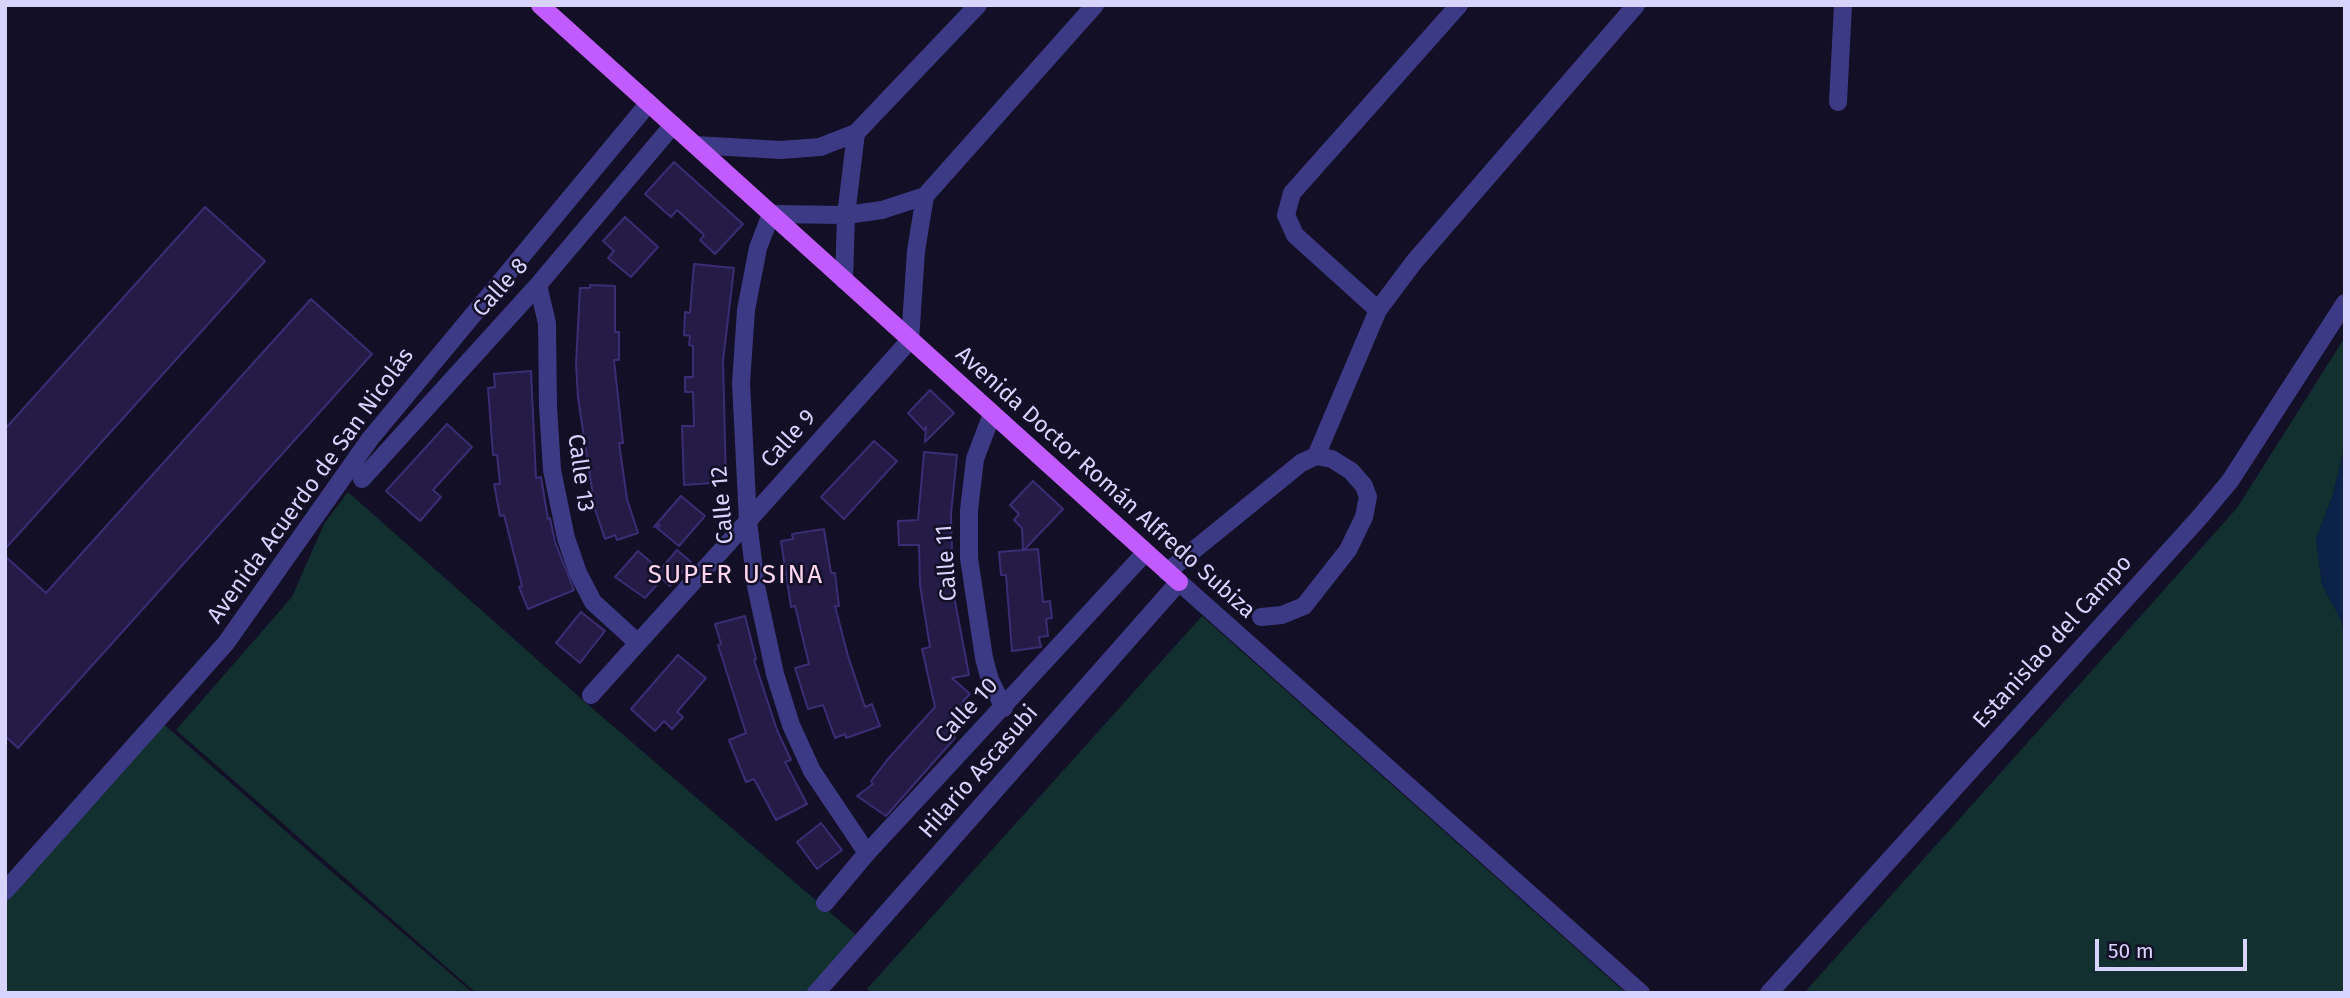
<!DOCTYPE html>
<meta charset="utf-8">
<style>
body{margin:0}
#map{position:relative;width:2350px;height:998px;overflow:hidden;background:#130f26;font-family:"Fira Sans",sans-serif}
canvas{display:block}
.frame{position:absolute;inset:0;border:7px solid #d9d4ff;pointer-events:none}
.scale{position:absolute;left:2095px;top:939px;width:152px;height:32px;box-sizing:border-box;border:4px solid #d9d4ff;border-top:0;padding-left:9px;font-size:21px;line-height:24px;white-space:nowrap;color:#d9d4ff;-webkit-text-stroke:5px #130f26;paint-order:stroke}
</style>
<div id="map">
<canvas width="2350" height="998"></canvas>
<div class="frame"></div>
<div class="scale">50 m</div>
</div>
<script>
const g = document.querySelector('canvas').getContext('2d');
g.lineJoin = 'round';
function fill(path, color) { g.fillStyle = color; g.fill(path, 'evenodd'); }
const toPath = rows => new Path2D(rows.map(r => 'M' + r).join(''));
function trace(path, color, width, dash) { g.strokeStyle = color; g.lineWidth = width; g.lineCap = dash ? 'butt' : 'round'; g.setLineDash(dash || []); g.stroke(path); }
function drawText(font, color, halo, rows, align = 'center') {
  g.font = font + ' "Fira Sans",sans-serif'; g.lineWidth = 5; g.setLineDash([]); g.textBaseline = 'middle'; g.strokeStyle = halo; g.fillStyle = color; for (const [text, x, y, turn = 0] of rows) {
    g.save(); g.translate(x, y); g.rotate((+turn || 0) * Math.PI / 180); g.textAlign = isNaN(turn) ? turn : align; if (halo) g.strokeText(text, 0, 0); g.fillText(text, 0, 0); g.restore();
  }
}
fill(toPath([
 [2345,337,2345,445,2333,495,2316,539,2322,584,2341,620,2345,636,2345,993,1804,993,2237,508],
 [348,492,585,702,861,939,813,993,476,993,176,730,292,597,324,524],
 [1202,616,1626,993,871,993,867,989],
 [158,719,332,872,473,993,5,993,5,891]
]), '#12302f');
fill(toPath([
 [2345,445,2345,636,2341,620,2322,584,2316,539,2333,495]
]), '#0c2248');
const building = toPath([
 [674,162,743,224,715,254,700,240,704,235,677,210,671,217,645,194,674,162],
 [205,207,265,261,5,549,5,429,205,207],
 [625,217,658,247,631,277,608,258,614,251,603,241,625,217],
 [694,264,734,268,723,361,726,482,684,485,682,426,694,426,693,392,685,392,685,377,693,377,693,346,689,345,690,336,684,335,685,312,690,313,694,264],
 [590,285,615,286,615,332,619,332,619,360,614,360,623,443,619,443,627,499,638,533,617,540,615,535,605,539,595,509,578,398,576,364,580,288,590,288,590,285],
 [311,299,372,354,18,748,5,736,5,556,46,593,311,299],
 [531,371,536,478,541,477,548,519,550,518,555,542,574,590,528,609,519,587,522,586,504,515,500,516,494,484,500,484,497,455,493,455,488,388,495,387,494,374,531,371],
 [930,390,954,413,925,442,926,427,924,430,908,413,930,390],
 [447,424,472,447,433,490,441,497,420,521,386,491,447,424],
 [874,441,897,461,844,519,821,497,874,441],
 [924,452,957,455,951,514,953,591,969,675,952,678,970,694,963,701,975,711,953,736,955,738,886,816,857,796,873,784,871,781,888,759,935,707,922,649,930,647,920,585,919,545,899,545,898,521,918,520,924,452],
 [1033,481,1063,509,1024,550,1038,549,1043,602,1050,601,1052,618,1046,619,1048,636,1039,637,1041,647,1012,651,1006,575,1001,575,999,552,1023,550,1022,528,1014,520,1019,514,1010,505,1033,481],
 [681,496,705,516,679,546,657,528,660,525,654,527,681,496],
 [824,529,831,573,835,573,839,606,835,606,848,656,865,707,872,704,880,726,846,738,845,734,835,738,823,705,808,709,795,668,809,664,795,606,791,607,781,541,793,539,792,534,824,529],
 [677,550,691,562,670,586,662,579,645,598,615,577,638,551,660,570,677,550],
 [581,612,605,631,580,663,556,643,581,612],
 [745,616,756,659,754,660,777,730,791,760,785,762,807,804,776,820,754,779,746,782,729,740,746,733,718,645,721,644,715,624,745,616],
 [678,655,706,678,677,712,683,717,672,729,664,721,655,731,631,709,678,655],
 [821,823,842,850,817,869,797,842,821,823]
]);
fill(building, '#241b47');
trace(building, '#3b2d73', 2);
trace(toPath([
 [1838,102,1843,5],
 [695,145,781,150,820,147,856,133,978,5],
 [925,196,1095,5],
 [844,280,846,215,856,133],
 [538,285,547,323,548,407,552,470,566,538,578,573,593,602,638,643],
 [1378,310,1295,235,1286,215,1292,193,1459,5],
 [992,414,975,459,969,510,969,558,984,658,990,680,1004,708],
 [1316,456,1378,310,1414,262,1636,5],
 [362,479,538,285,673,125],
 [1167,572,1301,463,1316,456,1332,459,1351,471,1364,486,1368,497,1364,517,1348,550,1304,606,1282,615,1261,617],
 [591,695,748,521,910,340,916,251,925,196,882,210,846,215,771,214,758,248,746,310,741,383,748,521,756,586,775,674,791,725,812,771,867,853],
 [5,891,226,643,370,439,648,104],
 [825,903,867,853,1145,553],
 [816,993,1179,582,1641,993],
 [1769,993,2199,518,2230,481,2345,303]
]), '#3d3a85', 18);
trace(toPath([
 [540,5,1179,582]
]), '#c25bff', 18);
drawText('23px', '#d9d4ff', '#130f26', [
 ["Calle 8",501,288,-48],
 ["Calle 9",789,439,-48],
 ["Calle 13",580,473,82],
 ["Avenida Doctor Román Alfredo Subiza",1105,483,42],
 ["Avenida Acuerdo de San Nicolás",311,486,-54],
 ["Calle 12",723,505,-95],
 ["Calle 11",947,563,-94],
 ["Estanislao del Campo",2053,642,-48],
 ["Calle 10",967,711,-47],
 ["Hilario Ascasubi",979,772,-49]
]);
g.letterSpacing = '2px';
drawText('26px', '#ffd6f0', '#130f26', [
 ["SUPER USINA",736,576]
]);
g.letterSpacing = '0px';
</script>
